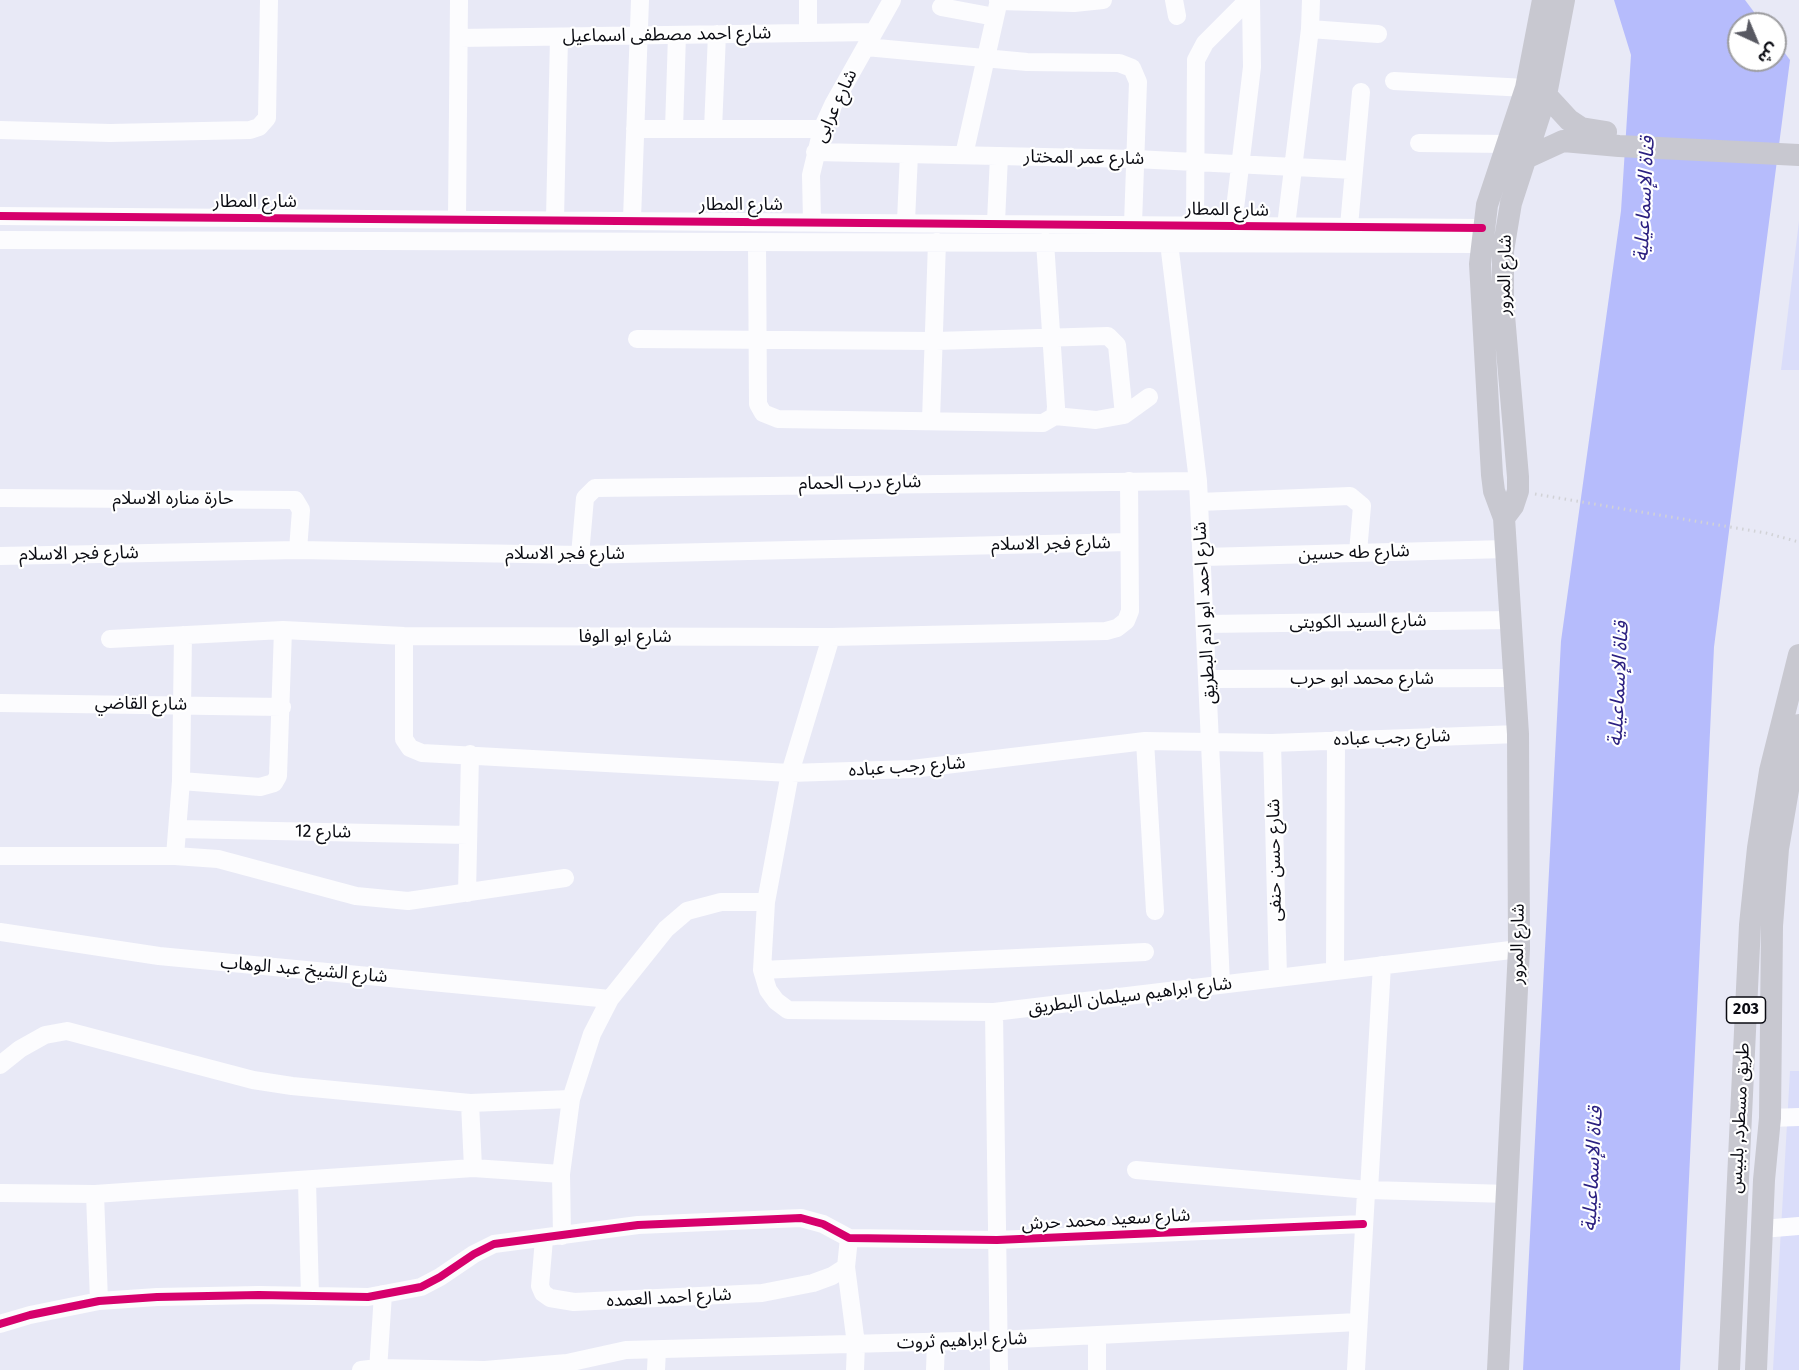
<!DOCTYPE html>
<meta charset="utf-8">
<style>
body{margin:0}
#map{position:relative;width:1799px;height:1370px;overflow:hidden;background:#e8e9f6;font-family:"Fira Sans","Noto Sans Arabic",sans-serif}
canvas{display:block}
.north{position:absolute;left:1727px;top:12px;width:60px;height:60px;box-sizing:border-box;background:#fff;border:2px solid #9d9da0;border-radius:50%;rotate:136deg;font-size:16px;font-weight:700;line-height:24px;text-align:center;color:#0a0b12}
.north::after{content:'';display:block;margin:auto;width:21px;height:27px;background:#585962;clip-path:polygon(50% 0,100% 100%,50% 72%,0 100%)}
</style>
<div id="map">
<canvas width="1799" height="1370"></canvas>
<div class="north">ش</div>
</div>
<script>
const g = document.querySelector('canvas').getContext('2d');
g.lineJoin = 'round';
function fill(path, color) { g.fillStyle = color; g.fill(path, 'evenodd'); }
const toPath = rows => new Path2D(rows.map(r => 'M' + r).join(''));
function trace(path, color, width, dash) { g.strokeStyle = color; g.lineWidth = width; g.lineCap = dash ? 'butt' : 'round'; g.setLineDash(dash || []); g.stroke(path); }
function drawText(font, color, halo, rows, align = 'center') {
  g.font = font + ' "Fira Sans","Noto Sans Arabic",sans-serif'; g.lineWidth = 4.5; g.setLineDash([]); g.textBaseline = 'middle'; g.strokeStyle = halo; g.fillStyle = color; for (const [text, x, y, turn = 0] of rows) {
    g.save(); g.translate(x, y); g.rotate((+turn || 0) * Math.PI / 180); g.textAlign = isNaN(turn) ? turn : align; if (halo) g.strokeText(text, 0, 0); g.fillText(text, 0, 0); g.restore();
  }
}
fill(toPath([
 [1799,221,1799,370,1781,370],
 [1790,1071,1799,1071,1799,1370,1773,1370]
]), '#daddfa');
fill(toPath([
 [1614,0,1745,0,1763,24,1739,24,1739,60,1775,60,1775,40,1790,60,1714,647,1680,1370,1523,1370,1561,641,1621,211,1631,55]
]), '#b6bcfc');
trace(toPath([
 [1535,494,1766,533,1799,542]
]), '#d1d2d6', 3, [1.5, 4.5]);
trace(toPath([
 [808,0,808,33],
 [1174,0,1177,16],
 [998,1,1074,3,1103,0],
 [941,7,995,17],
 [1310,29,1378,34],
 [459,38,874,32],
 [866,47,1027,62,1119,63,1132,68,1138,82,1133,224],
 [1394,81,1526,88],
 [635,129,822,129],
 [674,129,677,35],
 [713,129,717,34],
 [0,130,110,133,250,130,259,127,267,118,269,0],
 [1419,143,1507,144],
 [815,152,1135,159,1354,170],
 [964,155,999,0],
 [0,216,1482,228],
 [457,218,459,0],
 [555,219,559,37],
 [632,219,640,0],
 [812,221,811,175,822,129,833,105,892,0],
 [906,221,909,154],
 [996,222,999,156],
 [1195,225,1196,60,1205,43,1248,0],
 [1233,225,1252,67,1251,0],
 [1286,226,1310,29,1311,0],
 [1349,226,1361,92],
 [0,240,1481,244],
 [757,242,758,404,763,413,778,419,1043,423,1055,416,1056,407,1045,242],
 [1169,243,1198,481,1221,984],
 [637,339,935,341,1108,336,1117,345,1124,415],
 [1055,416,1096,420,1124,415,1149,397],
 [931,420,937,242],
 [0,498,295,500,301,510,298,550],
 [1199,502,1350,496,1362,506,1358,552],
 [580,555,585,498,595,488,1198,481],
 [0,556,298,550,580,555,1129,542],
 [1203,557,1506,549],
 [1206,624,1511,620],
 [404,636,404,739,410,748,422,753,790,773,912,769,1145,741,1272,743,1518,734],
 [831,637,790,773,766,902,762,970,768,990,776,1001,788,1010,994,1012,1519,949],
 [110,639,283,630,404,636,831,637,1106,631,1117,628,1126,621,1130,611,1129,481],
 [1209,679,1514,678],
 [0,703,282,707],
 [1145,741,1155,911],
 [1272,743,1278,977],
 [181,781,260,787,274,783,278,776,283,630],
 [179,829,468,835],
 [0,856,175,856,218,859,356,896,408,901,565,878],
 [175,856,181,781,183,635],
 [467,893,470,754],
 [0,932,159,956,610,999],
 [762,970,1145,952],
 [1335,970,1336,740],
 [994,1012,999,1370],
 [0,1065,20,1049,45,1035,67,1031,253,1080,292,1086,470,1103,571,1099],
 [470,1103,473,1168],
 [1770,1118,1799,1117],
 [1136,1170,1369,1190,1382,965],
 [307,1181,310,1296],
 [0,1193,95,1194,473,1168,561,1174],
 [95,1194,99,1301],
 [1762,1229,1799,1226],
 [562,1236,561,1174,571,1099,592,1034,610,999,666,929,687,911,721,902,766,902],
 [849,1238,846,1267,856,1344,855,1370],
 [544,1239,540,1286,543,1293,550,1298,574,1302,762,1293,813,1283,832,1276,846,1267],
 [0,1324,30,1315,99,1301,157,1297,259,1295,368,1297,421,1287,440,1277,474,1254,494,1244,638,1225,801,1218,823,1224,849,1238,997,1240,1363,1224],
 [361,1370,378,1368,484,1370],
 [378,1370,383,1294],
 [485,1370,567,1363,626,1350,998,1340,1358,1322],
 [656,1370,657,1350],
 [935,1370,936,1342],
 [1097,1370,1097,1335],
 [1356,1370,1366,1193,1369,1190,1508,1194]
]), '#fcfcfe', 18);
trace(toPath([
 [1546,95,1569,120,1581,128,1606,132],
 [1526,158,1563,141,1619,146,1799,155],
 [1504,518,1513,506,1518,491,1518,477,1503,304,1503,251,1511,203,1546,95,1564,0],
 [1498,1370,1519,949,1518,734,1504,518,1494,491,1492,475,1480,264,1487,205,1526,88,1543,0],
 [1729,1370,1750,925,1758,848,1770,771,1799,655],
 [1756,1370,1764,1180,1770,1118,1772,926,1778,849,1799,725]
]), '#c8c8d0', 22);
trace(toPath([
 [0,216,1482,228],
 [0,1324,30,1315,99,1301,157,1297,259,1295,368,1297,421,1287,440,1277,474,1254,494,1244,638,1225,801,1218,823,1224,849,1238,997,1240,1363,1224]
]), '#d6006c', 8);
for (const [x, y, w] of [
 [1746,1010,39]
]) { const box = new Path2D(); box.roundRect(x - w / 2, y - 13, w, 26, 4.5); g.fillStyle = '#fff'; g.fill(box); trace(box, '#0a0b12', 1.5); }
drawText('bold 16px', '#0a0b12', null, [
 ["203",1746,1010]
]);
drawText('18px', '#0a0b12', '#fff', [
 ["شارع احمد مصطفى اسماعيل",667,35,-1],
 ["شارع عرابى",836,106,-65],
 ["شارع عمر المختار",1084,158,1],
 ["شارع المطار",255,202],
 ["شارع المطار",741,205],
 ["شارع المطار",1227,210,1],
 ["شارع المرور",1505,275,-89],
 ["شارع درب الحمام",860,483,-1],
 ["حارة مناره الاسلام",173,499],
 ["شارع فجر الاسلام",1051,544,-1],
 ["شارع طه حسين",1354,553,-2],
 ["شارع فجر الاسلام",79,554,-1],
 ["شارع فجر الاسلام",565,554],
 ["شارع احمد ابو ادم البطريق",1205,613,-93],
 ["شارع السيد الكويتى",1358,622,-1],
 ["شارع ابو الوفا",625,637],
 ["شارع محمد ابو حرب",1362,679],
 ["شارع القاضي",141,704,1],
 ["شارع رجب عباده",1392,738,-2],
 ["شارع رجب عباده",907,767,-4],
 ["شارع 12",323,832,1],
 ["شارع حسن حنفى",1275,860,-91],
 ["شارع المرور",1518,944,-89],
 ["شارع الشيخ عبد الوهاب",304,970,5],
 ["شارع ابراهيم سيلمان البطريق",1130,996,-7],
 ["طريق مسطرد, بلبيس",1740,1118,-87],
 ["شارع سعيد محمد حرش",1106,1220,-3],
 ["شارع احمد العمده",669,1298,-3],
 ["شارع ابراهيم ثروت",962,1341,-2]
]);
drawText('italic 20px', '#2b2080', '#fff', [
 ["قناة الإسماعيلية",1645,199,-87],
 ["قناة الإسماعيلية",1619,684,-87],
 ["قناة الإسماعيلية",1593,1169,-87]
]);
</script>
